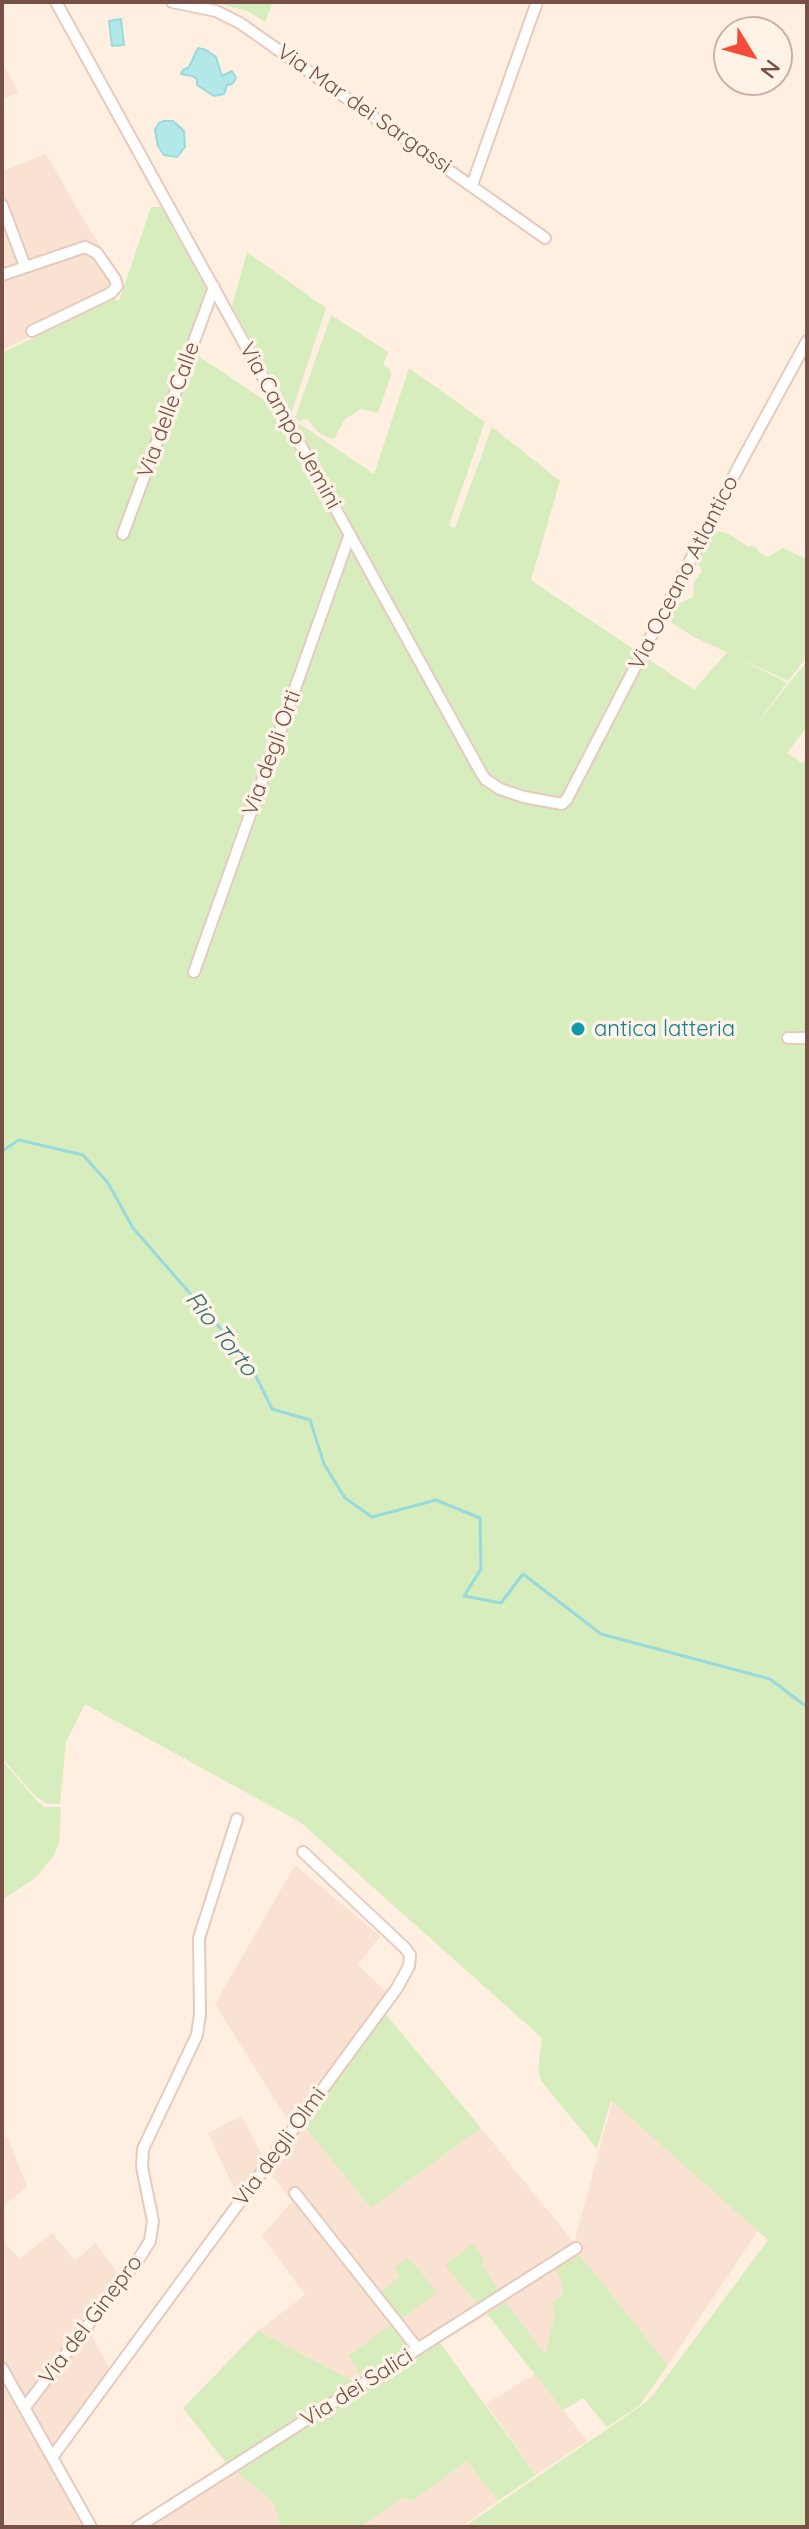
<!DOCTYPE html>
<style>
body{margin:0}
#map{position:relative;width:809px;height:2529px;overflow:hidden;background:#feefe0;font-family:Quicksand,sans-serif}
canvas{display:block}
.frame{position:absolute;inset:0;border:4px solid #775145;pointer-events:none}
.north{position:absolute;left:713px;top:16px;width:80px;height:80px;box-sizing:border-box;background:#fff3e8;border:2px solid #c9b2a7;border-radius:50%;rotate:127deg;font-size:22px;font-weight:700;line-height:32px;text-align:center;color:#775145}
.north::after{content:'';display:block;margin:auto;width:28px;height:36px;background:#f44c3a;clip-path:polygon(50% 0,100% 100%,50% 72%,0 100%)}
</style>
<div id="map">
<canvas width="809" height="2529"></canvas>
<div class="frame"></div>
<div class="north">N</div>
</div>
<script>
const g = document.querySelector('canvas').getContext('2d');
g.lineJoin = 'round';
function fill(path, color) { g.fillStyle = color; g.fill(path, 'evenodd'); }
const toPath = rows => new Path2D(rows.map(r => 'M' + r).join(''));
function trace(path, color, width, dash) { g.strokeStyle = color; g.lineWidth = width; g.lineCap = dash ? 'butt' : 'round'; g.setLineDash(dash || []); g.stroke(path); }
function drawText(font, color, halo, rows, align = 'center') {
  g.font = font + ' Quicksand,sans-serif'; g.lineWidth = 7; g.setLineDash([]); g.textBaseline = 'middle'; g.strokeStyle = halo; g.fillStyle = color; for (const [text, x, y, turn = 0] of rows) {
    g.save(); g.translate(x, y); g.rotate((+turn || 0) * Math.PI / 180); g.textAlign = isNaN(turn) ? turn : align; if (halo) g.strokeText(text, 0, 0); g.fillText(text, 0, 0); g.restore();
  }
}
fill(toPath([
 [2,62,19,93,2,99],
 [46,154,91,232,123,279,116,296,2,350,2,171],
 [295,1865,380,1936,358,1965,393,1998,301,2122,371,2208,481,2128,574,2243,623,2062,772,2210,668,2365,580,2255,562,2281,563,2295,555,2314,545,2356,506,2303,367,2388,258,2331,305,2295,262,2236,292,2201,268,2171,242,2205,208,2133,242,2116,263,2157,289,2122,215,2004],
 [2,2137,8,2138,27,2187,2,2207],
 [52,2233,75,2261,95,2243,121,2277,86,2325,116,2380,52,2466,83,2527,2,2527,2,2239,19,2259],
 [535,2374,587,2441,536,2475,486,2404],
 [467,2461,498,2501,461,2527,361,2527,402,2498,413,2500],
 [226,2463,273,2502,281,2527,126,2527]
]), '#f9e2d1');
fill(toPath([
 [212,2,273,2,265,22,247,11],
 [151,207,161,207,207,291,187,348,374,474,409,368,485,422,449,525,455,528,492,427,560,481,531,580,694,690,727,652,787,683,752,730,807,661,807,727,787,753,802,763,807,757,807,2527,464,2527,641,2406,653,2395,768,2240,611,2100,597,2149,541,2081,538,2068,542,2038,300,1822,85,1704,66,1742,60,1804,48,1804,36,1797,2,1758,2,353,115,299,119,301],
 [247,252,326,308,291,414,232,306],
 [331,315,388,352,383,365,390,369,391,375,378,413,361,409,345,419,334,439,326,437,318,432,307,419,299,421,295,418],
 [717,531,729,534,747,546,755,547,760,553,768,557,783,548,807,559,807,657,788,681,694,637,672,623,669,616,673,607,693,597,694,582,702,571,698,563,704,544],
 [2,1760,37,1801,44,1807,61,1807,59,1844,53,1857,34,1879,2,1900],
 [383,2011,481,2128,371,2208,301,2122],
 [473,2244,483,2258,483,2265,500,2293,478,2305,445,2265],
 [580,2255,668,2365,639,2406,607,2427,583,2398,563,2410,487,2314,506,2302,545,2355,555,2314,552,2303,563,2294,562,2281,556,2269],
 [408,2257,437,2292,401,2320,380,2292,400,2276,394,2268],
 [392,2324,412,2349,367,2377,356,2372,358,2369,348,2356],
 [258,2331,367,2388,440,2343,536,2475,498,2501,467,2461,413,2500,402,2498,361,2527,281,2527,273,2502,226,2463,183,2408]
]), '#d7edbe');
const water = toPath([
 [121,19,124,45,112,46,109,21,121,19],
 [198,48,206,50,216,57,222,76,232,71,236,78,232,84,227,85,224,94,214,96,197,85,197,79,192,76,181,74,183,70,189,67,198,48],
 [164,121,173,121,184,131,185,147,177,157,164,155,158,146,155,130,159,123,164,121]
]);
fill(water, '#b3e8e9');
trace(water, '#98dadc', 2);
trace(toPath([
 [2,1151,19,1140,83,1155,108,1183,133,1228,248,1360,272,1409,310,1420,324,1464,345,1498,372,1517,436,1500,480,1518,481,1569,464,1596,501,1603,523,1574,601,1634,770,1679,807,1707]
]), '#98dadc', 3);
const minor = toPath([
 [56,2,479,769,485,779,500,789,524,797,562,804,567,799,740,464,807,341],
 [172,2,216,11,240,23,545,238],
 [472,185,537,2],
 [2,205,25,266],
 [2,275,85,247,97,253,115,279,117,286,111,293,32,331],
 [123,534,214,287],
 [194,972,350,534],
 [788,1038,807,1038],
 [295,2193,418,2349],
 [2,2368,91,2527],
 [25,2407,140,2257,150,2241,153,2221,142,2167,143,2149,197,2035,200,2014,199,1938,237,1819],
 [53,2456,397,1988,409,1966,410,1955,405,1948,303,1852],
 [138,2527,576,2248]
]);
trace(minor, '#e5cbbe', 14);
trace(minor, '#fff', 10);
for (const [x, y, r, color] of [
 [578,1029,8,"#0f9aa8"]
]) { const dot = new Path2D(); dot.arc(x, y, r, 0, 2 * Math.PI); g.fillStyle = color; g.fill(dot); trace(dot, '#fff3e8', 3); }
drawText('22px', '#775145', '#fff3e8', [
 ["Via Mar dei Sargassi",364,109,35],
 ["Via delle Calle",169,410,-70],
 ["Via Campo Jemini",290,426,61],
 ["Via Oceano Atlantico",684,573,-63],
 ["Via degli Orti",272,753,-70],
 ["Via degli Olmi",280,2147,-54],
 ["Via del Ginepro",91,2320,-53],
 ["Via dei Salici",357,2388,-32]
]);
drawText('22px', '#0d838f', '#fff3e8', [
 ["antica latteria",594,1029]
], 'left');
drawText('italic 24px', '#357477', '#fff3e8', [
 ["Rio Torto",221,1334,52]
]);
</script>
